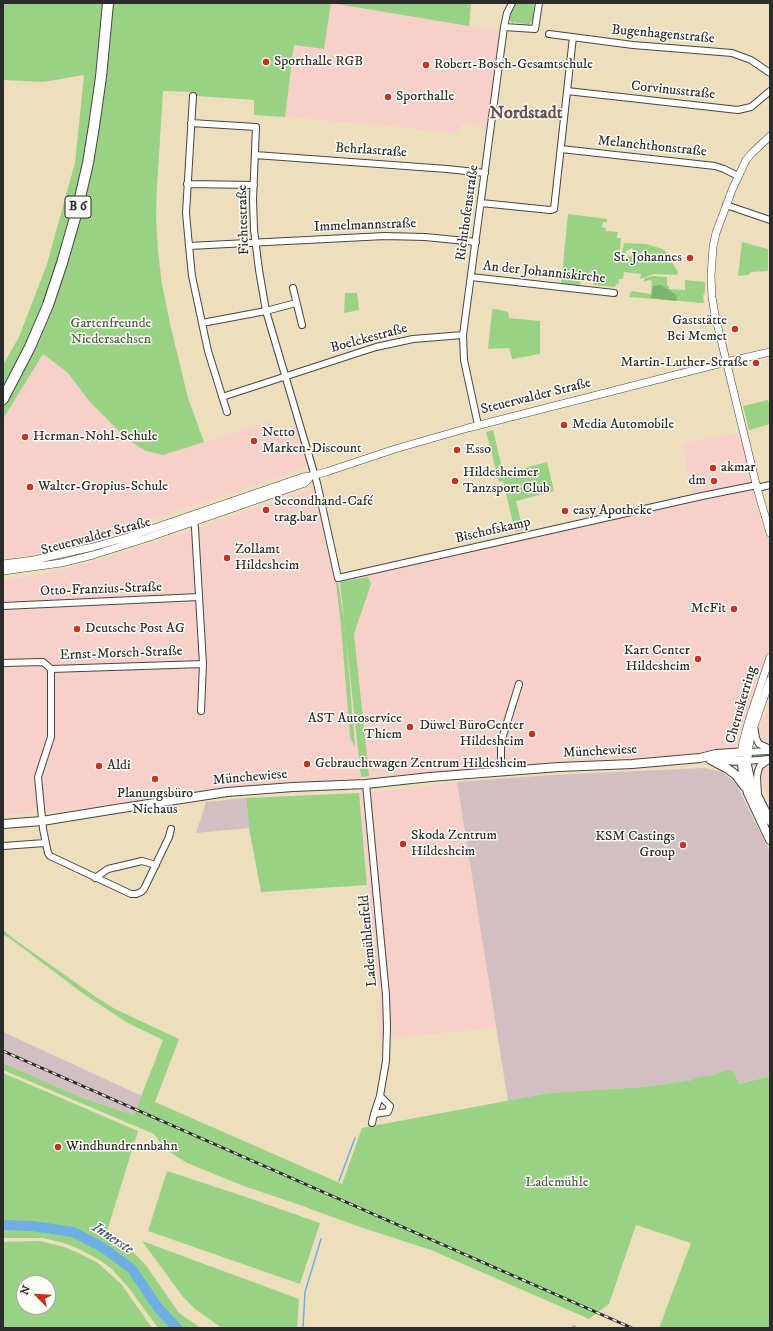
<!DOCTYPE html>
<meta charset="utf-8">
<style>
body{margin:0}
#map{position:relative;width:773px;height:1331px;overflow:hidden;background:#eddfbd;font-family:"IM FELL DW Pica",serif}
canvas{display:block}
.frame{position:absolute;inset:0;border:4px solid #2b2b2b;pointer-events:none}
.north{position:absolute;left:16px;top:1275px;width:40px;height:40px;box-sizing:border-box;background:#fdfcf7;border:1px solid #a9a8a5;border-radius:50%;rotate:294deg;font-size:11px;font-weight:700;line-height:16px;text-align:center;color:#2b2b2b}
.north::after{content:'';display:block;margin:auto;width:14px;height:18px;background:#c8321e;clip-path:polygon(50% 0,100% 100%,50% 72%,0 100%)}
</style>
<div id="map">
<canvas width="773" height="1331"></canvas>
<div class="frame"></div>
<div class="north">N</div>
</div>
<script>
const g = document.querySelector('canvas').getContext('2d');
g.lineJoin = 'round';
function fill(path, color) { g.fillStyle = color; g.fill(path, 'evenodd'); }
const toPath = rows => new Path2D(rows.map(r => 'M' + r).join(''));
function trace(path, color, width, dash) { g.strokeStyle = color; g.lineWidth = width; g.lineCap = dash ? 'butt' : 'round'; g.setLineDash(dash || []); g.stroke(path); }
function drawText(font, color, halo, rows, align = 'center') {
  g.font = font + ' "IM FELL DW Pica",serif'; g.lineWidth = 3; g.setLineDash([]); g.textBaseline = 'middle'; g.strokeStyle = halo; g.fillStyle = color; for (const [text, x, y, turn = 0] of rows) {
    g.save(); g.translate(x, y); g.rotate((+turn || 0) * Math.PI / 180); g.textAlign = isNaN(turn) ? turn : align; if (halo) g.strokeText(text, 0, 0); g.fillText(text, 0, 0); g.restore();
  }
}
fill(toPath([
 [331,3,502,31,488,133,482,132,483,126,462,123,460,130,457,130,457,134,389,126,285,117,294,45,324,49],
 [43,354,68,373,89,401,124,436,136,445,146,451,163,455,271,421,274,432,299,424,310,465,275,478,90,541,51,551,3,559,3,419],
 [744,432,770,536,770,644,734,751,550,763,228,789,67,811,3,815,3,581,43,574,95,561,196,529,317,487,340,578,692,494,682,443],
 [770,698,770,801,762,779,764,766,765,742,760,735,762,723],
 [457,782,496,1028,379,1039,379,996,359,793,396,790]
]), '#f7d1c9');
fill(toPath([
 [704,768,722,772,732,780,737,786,770,852,770,1076,738,1084,692,1080,644,1087,549,1093,508,1101,457,782,551,775],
 [246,798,249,828,196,833,206,802],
 [3,1032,142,1096,134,1115,80,1097,3,1063]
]), '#d2bfc1');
fill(toPath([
 [3,3,471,3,469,26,331,3,324,49,294,45,285,117,254,115,254,100,196,96,193,92,163,91,157,187,156,215,158,252,162,284,171,328,188,398,204,442,163,455,146,451,136,445,124,436,89,401,68,373,43,354,3,419,3,365,19,337,47,264,75,163,84,75,43,82,3,80],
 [516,3,534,3,533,20,529,25,526,26,526,24,513,22,513,24,510,20,509,14],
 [568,214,607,219,607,222,603,222,602,227,606,228,606,231,618,232,617,238,621,238,619,260,627,261,628,254,629,257,635,253,632,248,626,251,626,254,622,254,624,243,646,244,662,249,665,251,672,262,678,272,677,275,654,274,640,279,641,274,624,272,623,279,619,279,618,285,616,284,615,287,593,285,594,280,584,279,581,280,580,285,561,284],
 [742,242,768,249,768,271,751,272,748,275,738,276],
 [653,276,667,277,667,286,669,286,669,289,685,290,685,280,705,282,705,292,703,296,704,303,629,297,630,293,632,291,651,294,652,281,649,280,643,282,645,278],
 [345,293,357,293,359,310,344,313],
 [496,309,508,312,509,318,540,321,540,354,512,359,509,348,488,349,492,310],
 [768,400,770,406,770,424,749,430,743,406],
 [493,430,502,468,504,468,505,473,547,462,554,491,516,501,523,530,515,532,503,481,499,482,486,432],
 [368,577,371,584,354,634,369,776,361,777,340,582],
 [338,582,345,626,355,747,350,738,341,626,336,583],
 [359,793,367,885,261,892,249,828,246,798],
 [3,930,14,939,96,997,115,1009,179,1039,155,1102,342,1184,362,1128,549,1093,644,1087,692,1080,699,1077,711,1076,728,1070,733,1071,739,1084,770,1076,770,1328,659,1328,691,1243,636,1225,609,1304,589,1319,431,1250,360,1227,297,1204,241,1185,187,1163,165,1149,154,1134,3,1070,3,1063,80,1097,134,1115,163,1040,128,1023,85,995,8,937,3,935],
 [3,1073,138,1131,107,1231,128,1247,145,1264,179,1313,201,1328,158,1328,128,1287,112,1269,101,1261,79,1249,64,1243,43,1238,3,1238],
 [167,1171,243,1196,320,1223,300,1284,148,1231],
 [40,1241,64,1247,79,1253,98,1263,122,1285,152,1328,3,1328,3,1242],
 [24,1283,48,1283,48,1307,24,1307],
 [142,1241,299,1299,297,1328,222,1328,195,1309,183,1297]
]), '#9ad285');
fill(toPath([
 [661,285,675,294,677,297,676,301,651,298,653,286]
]), '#7bb472');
trace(toPath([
 [339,1181,355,1138],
 [303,1328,305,1292,321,1239],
 [571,1328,575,1326]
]), '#6dafe2', 1.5);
trace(toPath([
 [3,1225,32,1226,73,1232,102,1247,131,1268,159,1309,177,1328]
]), '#6dafe2', 10);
const minor = toPath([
 [504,27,535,29,539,3],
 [549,34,633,45,732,53,751,60,770,73],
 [567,91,738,110,751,107,770,91],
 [193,96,186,213,189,246,192,276,202,323,208,351,227,412],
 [191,123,256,127,253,199,254,230,259,270,266,311,317,483,338,578,702,496,757,485],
 [561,149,715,166,724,169,738,176],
 [255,155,447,169,485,173],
 [187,184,254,185],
 [481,203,550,210,554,209,573,37],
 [726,205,770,220],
 [189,246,385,236,425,237,476,242],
 [471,277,614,293],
 [293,288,302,325],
 [202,323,266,311,296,303],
 [222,397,376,347,413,339,463,335],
 [478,425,464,360,463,335,504,27,507,13,512,3],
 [757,488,770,485],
 [194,522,195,528,203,664,201,711],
 [3,606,199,597],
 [3,663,43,662,51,669],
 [754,726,756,738,759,744,770,749],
 [748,752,770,751],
 [747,761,769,759],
 [501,771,501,742,519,684],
 [366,784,386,995,387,1027,386,1061,380,1096,374,1114,388,1112,390,1106,380,1096],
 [758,795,757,777,758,771,760,766,770,759],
 [171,829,169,837,144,889,141,892,136,894,131,894,50,856,48,853,43,829,38,777,51,737,51,669,203,664],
 [3,846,45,843],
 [95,878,108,869,142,861,156,865],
 [372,1123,374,1114]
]);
const tertiary = toPath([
 [770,136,752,153,746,160,732,190,716,233,713,247,711,276,712,297,715,315,757,488,770,533],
 [3,564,34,560,93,547,128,537,303,477,311,476,326,472,395,449,468,428,726,362,770,352],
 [3,571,61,563,93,555,147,538,305,483,311,476],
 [748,752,751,735,770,680],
 [741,753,743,742,749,720,770,657]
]);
const secondary = toPath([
 [711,760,728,769,736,775,744,786],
 [714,760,747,761],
 [742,764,743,773,748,793,770,840],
 [3,824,42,821,116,809,227,792,293,787,366,784,430,777,559,767,632,764,700,758,716,754,748,752,747,765,750,779,755,791,770,821]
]);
const trunk = toPath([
 [3,399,30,347,48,305,62,263,77,211,88,163,94,126,101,77,108,3]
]);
trace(minor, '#484641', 8);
trace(tertiary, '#484641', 8);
trace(secondary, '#484641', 10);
trace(trunk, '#484641', 12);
trace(minor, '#fff', 6);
trace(tertiary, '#fff', 7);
trace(secondary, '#fff', 8);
trace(trunk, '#fff', 10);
const rail = toPath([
 [3,1051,632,1328]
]);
trace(rail, '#2b2b2b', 3);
trace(rail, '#fdfcf7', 1.5, [4.5]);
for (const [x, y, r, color] of [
 [266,62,4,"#c8321e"],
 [426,65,4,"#c8321e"],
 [388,97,4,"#c8321e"],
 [690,258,4,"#c8321e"],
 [735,329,4,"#c8321e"],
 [756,363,4,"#c8321e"],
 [564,425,4,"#c8321e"],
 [25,437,4,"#c8321e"],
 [254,441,4,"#c8321e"],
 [457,450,4,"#c8321e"],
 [713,468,4,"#c8321e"],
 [455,481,4,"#c8321e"],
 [714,481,4,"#c8321e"],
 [30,487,4,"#c8321e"],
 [266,510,4,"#c8321e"],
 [565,511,4,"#c8321e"],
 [227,558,4,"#c8321e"],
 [734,609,4,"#c8321e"],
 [77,629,4,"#c8321e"],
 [698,659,4,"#c8321e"],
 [410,727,4,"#c8321e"],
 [532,734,4,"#c8321e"],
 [307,764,4,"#c8321e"],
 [99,766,4,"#c8321e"],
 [155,779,4,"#c8321e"],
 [403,844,4,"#c8321e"],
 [683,845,4,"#c8321e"],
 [58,1147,4,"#c8321e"]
]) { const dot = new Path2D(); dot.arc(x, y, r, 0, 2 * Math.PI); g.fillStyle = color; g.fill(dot); trace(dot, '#fdfcf7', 1.5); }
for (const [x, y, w] of [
 [78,207,26]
]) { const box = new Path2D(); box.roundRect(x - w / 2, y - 11, w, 22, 3); g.fillStyle = '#fdfcf7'; g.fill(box); trace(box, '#2b2b2b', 1); }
drawText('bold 13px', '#2b2b2b', null, [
 ["B 6",78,207]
]);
drawText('14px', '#2b2b2b', '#fdfcf7', [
 ["Bugenhagenstraße",663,35,5],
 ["Corvinusstraße",673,91,6],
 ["Melanchthonstraße",652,147,6],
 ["Behrlastraße",371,151,4],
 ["Richthofenstraße",468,213,-82],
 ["Fichtestraße",244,220,-92],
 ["Immelmannstraße",365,226,-2],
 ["An der Johanniskirche",544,273,6],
 ["Boelckestraße",369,339,-15],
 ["Steuerwalder Straße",536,397,-14],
 ["Bischofskamp",493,531,-13],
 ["Steuerwalder Straße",96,537,-15],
 ["Otto-Franzius-Straße",101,590,-2],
 ["Ernst-Morsch-Straße",121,654,-2],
 ["Cheruskerring",742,705,-74],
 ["Münchewiese",600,752,-3],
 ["Münchewiese",250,778,-5],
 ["Lademühlenfeld",369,941,-95]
]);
drawText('14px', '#2b2b2b', '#fdfcf7', [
 ["Sporthalle RGB",274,62],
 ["Robert-Bosch-Gesamtschule",434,65],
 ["Sporthalle",396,97],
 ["St. Johannes",682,258,"right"],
 ["Gaststätte",727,321,"right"],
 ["Bei Memet",727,337,"right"],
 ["Martin-Luther-Straße",748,363,"right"],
 ["Media Automobile",572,425],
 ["Netto",262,433],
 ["Marken-Discount",262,449],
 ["Herman-Nohl-Schule",33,437],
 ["Esso",465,450],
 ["akmar",721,468],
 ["Hildesheimer",463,473],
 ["Tanzsport Club",463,489],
 ["dm",706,481,"right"],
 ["Walter-Gropius-Schule",38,487],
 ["Secondhand-Café",274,502],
 ["trag.bar",274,518],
 ["easy Apotheke",573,511],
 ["Zollamt",235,550],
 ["Hildesheim",235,566],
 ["McFit",726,609,"right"],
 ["Deutsche Post AG",85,629],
 ["Kart Center",690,651,"right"],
 ["Hildesheim",690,667,"right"],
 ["AST Autoservice",402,719,"right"],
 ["Thiem",402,735,"right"],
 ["Düwel BüroCenter",524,726,"right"],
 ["Hildesheim",524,742,"right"],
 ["Gebrauchtwagen Zentrum Hildesheim",315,764],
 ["Aldi",107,766],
 ["Planungsbüro",155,794,"center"],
 ["Niehaus",155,810,"center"],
 ["Skoda Zentrum",411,836],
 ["Hildesheim",411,852],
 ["KSM Castings",675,837,"right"],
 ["Group",675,853,"right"],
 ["Windhundrennbahn",66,1147]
], 'left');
drawText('14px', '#4c5d46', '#fdfcf7', [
 ["Gartenfreunde",111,324],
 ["Niedersachsen",111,340],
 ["Lademühle",557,1183]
]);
drawText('italic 15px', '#42596b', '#fdfcf7', [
 ["Innerste",112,1239,33]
]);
drawText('bold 18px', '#6b504d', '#fdfcf7', [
 ["Nordstadt",526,114]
]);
</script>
